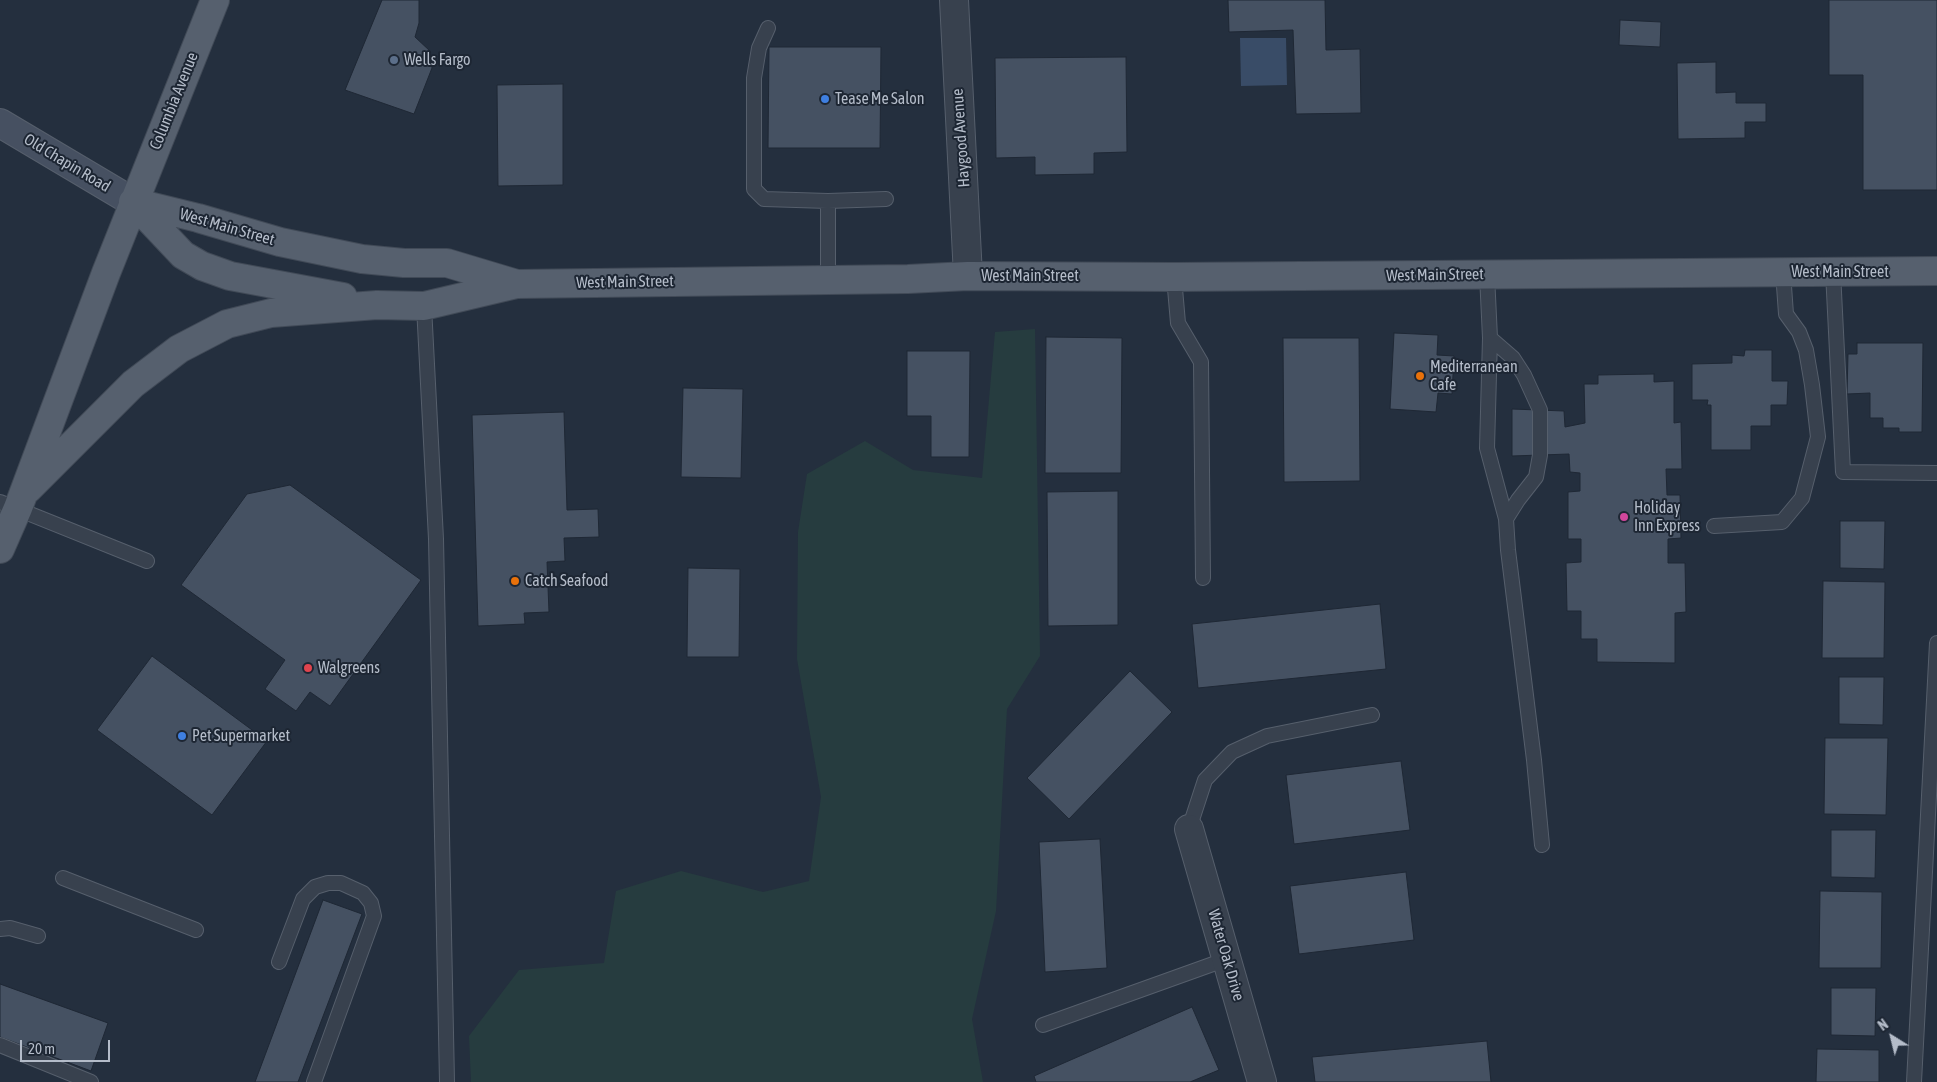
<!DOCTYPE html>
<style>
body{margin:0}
#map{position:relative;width:1937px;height:1082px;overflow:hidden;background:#242f3e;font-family:"Asap Condensed",sans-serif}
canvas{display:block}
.north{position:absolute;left:1867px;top:1012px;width:50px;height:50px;-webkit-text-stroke:4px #1d2633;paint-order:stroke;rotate:324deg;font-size:14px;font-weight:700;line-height:20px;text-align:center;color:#b4bcc9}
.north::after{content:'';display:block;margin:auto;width:18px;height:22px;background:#b4bcc9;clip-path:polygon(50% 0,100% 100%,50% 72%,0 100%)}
.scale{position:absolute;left:20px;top:1040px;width:90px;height:22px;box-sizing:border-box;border:2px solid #b4bcc9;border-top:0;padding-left:6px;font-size:15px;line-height:18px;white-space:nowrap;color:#b4bcc9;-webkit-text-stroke:4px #1d2633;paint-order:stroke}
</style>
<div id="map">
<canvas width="1937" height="1082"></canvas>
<div class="north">N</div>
<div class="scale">20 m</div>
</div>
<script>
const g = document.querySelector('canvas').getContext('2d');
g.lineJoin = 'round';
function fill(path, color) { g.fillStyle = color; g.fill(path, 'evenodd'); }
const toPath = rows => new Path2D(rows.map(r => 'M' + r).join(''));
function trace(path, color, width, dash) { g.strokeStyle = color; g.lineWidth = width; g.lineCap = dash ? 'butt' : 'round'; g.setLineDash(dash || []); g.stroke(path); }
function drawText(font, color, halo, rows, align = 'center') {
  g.font = font + ' "Asap Condensed",sans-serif'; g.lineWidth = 4; g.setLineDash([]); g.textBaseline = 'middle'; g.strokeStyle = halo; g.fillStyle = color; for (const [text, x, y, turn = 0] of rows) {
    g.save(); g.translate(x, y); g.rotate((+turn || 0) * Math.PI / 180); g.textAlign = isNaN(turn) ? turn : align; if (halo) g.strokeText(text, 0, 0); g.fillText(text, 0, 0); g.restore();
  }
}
fill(toPath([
 [1035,329,1040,656,1007,709,996,911,972,1019,983,1082,471,1082,469,1036,519,970,604,963,616,891,681,871,763,892,809,881,821,797,797,659,798,532,807,474,865,441,913,470,982,478,995,332]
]), '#263c3f');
fill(toPath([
 [1240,38,1286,38,1287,85,1241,86]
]), '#394c67');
const building = toPath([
 [382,0,419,0,419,23,415,37,430,51,432,68,414,114,345,90,382,0],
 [1228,0,1325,0,1326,50,1360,49,1361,113,1296,114,1293,30,1229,32,1228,0],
 [1829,0,1937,0,1937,190,1863,190,1863,75,1829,75,1829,0],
 [1620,20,1661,22,1660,47,1619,45,1620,20],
 [769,47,881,47,880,148,768,148,769,47],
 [1126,57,1127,152,1094,153,1094,174,1035,175,1035,157,996,158,995,58,1126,57],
 [1716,62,1716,93,1736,92,1736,103,1766,103,1766,122,1745,122,1745,138,1678,139,1677,63,1716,62],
 [563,84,563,185,498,186,497,85,563,84],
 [1394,333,1438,335,1437,355,1454,356,1452,394,1438,393,1436,412,1390,409,1394,333],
 [1046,337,1122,338,1121,473,1045,473,1046,337],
 [1283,338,1359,338,1360,481,1284,482,1283,338],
 [1857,343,1923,343,1922,432,1899,432,1899,428,1883,428,1883,418,1870,418,1870,393,1847,394,1848,354,1857,354,1857,343],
 [1745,350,1772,350,1772,381,1788,381,1787,405,1771,405,1771,426,1751,426,1751,450,1711,450,1711,405,1707,405,1708,400,1692,400,1692,364,1732,363,1732,355,1744,356,1745,350],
 [907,351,970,351,969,457,931,457,931,416,907,416,907,351],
 [1654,374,1654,382,1674,381,1674,423,1681,422,1682,469,1666,469,1667,495,1680,495,1681,538,1668,539,1668,563,1685,563,1686,612,1675,613,1675,663,1597,662,1597,639,1581,639,1581,611,1567,611,1566,563,1581,562,1581,539,1568,539,1568,492,1580,491,1580,473,1570,472,1569,454,1512,456,1512,409,1564,411,1565,427,1585,423,1584,384,1598,384,1598,375,1654,374],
 [683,388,743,389,741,478,681,477,683,388],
 [564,412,567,510,598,509,599,537,564,538,565,561,547,562,549,612,524,613,525,624,478,626,472,415,564,412],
 [290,485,421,580,330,706,310,692,296,711,265,689,285,660,181,585,247,494,290,485],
 [1118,491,1118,625,1048,626,1047,492,1118,491],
 [1840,521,1885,521,1884,569,1840,568,1840,521],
 [688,568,740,569,739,657,687,657,688,568],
 [1823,581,1885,582,1884,658,1822,658,1823,581],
 [1380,604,1386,669,1198,688,1192,624,1380,604],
 [152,656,267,741,212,815,97,730,152,656],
 [1130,671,1172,712,1069,819,1027,778,1130,671],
 [1839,677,1884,677,1883,725,1839,724,1839,677],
 [1825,738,1888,738,1886,815,1824,814,1825,738],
 [1401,761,1410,830,1294,844,1286,775,1401,761],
 [1831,830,1876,830,1875,878,1831,877,1831,830],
 [1100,839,1107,968,1045,972,1039,842,1100,839],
 [1406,872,1414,940,1299,954,1290,886,1406,872],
 [1820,891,1882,892,1881,968,1819,968,1820,891],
 [323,900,362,914,298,1082,255,1082,323,900],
 [0,984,108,1023,91,1071,0,1037,0,984],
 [1831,988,1876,988,1875,1036,1831,1035,1831,988],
 [1192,1007,1219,1070,1190,1082,1036,1082,1034,1076,1192,1007],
 [1487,1041,1491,1082,1315,1082,1312,1057,1487,1041],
 [1817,1049,1879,1050,1879,1082,1816,1082,1817,1049]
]);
fill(building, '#455162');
trace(building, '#1f2835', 1);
const lane = toPath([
 [768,28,759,48,754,78,754,189,764,199,828,201,828,280],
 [828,201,886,199],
 [1833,272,1843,472,1937,473],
 [1487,275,1490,338,1487,448,1506,519,1508,550,1534,760,1542,845],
 [1174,277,1178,323,1201,362,1203,578],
 [424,306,436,539,447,1082],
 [1490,338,1513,358,1524,375,1540,410,1540,455,1536,477,1518,500,1506,519],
 [0,502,147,561],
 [1714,526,1782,522,1802,498,1818,437,1812,385,1806,350,1799,332,1786,314,1783,272],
 [1189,829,1205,780,1232,752,1267,736,1372,715],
 [63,878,196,930],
 [0,929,10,928,38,936],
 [279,962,303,899,315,887,328,883,341,883,363,893,371,903,374,916,314,1082],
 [1043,1025,1227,959],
 [0,1045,91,1082],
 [1914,1082,1937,643]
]);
const street = toPath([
 [954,0,968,276],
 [1189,829,1262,1082]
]);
const secondary = toPath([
 [0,123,133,202]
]);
const primary = toPath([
 [133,202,198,218,280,242,362,259,404,263,447,263,517,284,908,279,968,276,1174,277,1937,271],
 [133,202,183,255,202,266,230,276,343,297],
 [28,489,133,384,179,349,227,324,271,313,377,305,424,306,517,284],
 [0,549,18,508,106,273,215,0]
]);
trace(lane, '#565f6c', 16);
trace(street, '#565f6c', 30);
trace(secondary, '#565f6c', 30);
trace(primary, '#414a57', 30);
trace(lane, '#38414e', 14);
trace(street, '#38414e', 28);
trace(secondary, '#465061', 28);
trace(primary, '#56606e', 28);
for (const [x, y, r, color] of [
 [394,60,5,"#5c6f8a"],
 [825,99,5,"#3f7fe0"],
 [1420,376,5,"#e8710a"],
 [1624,517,5,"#d1479c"],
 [515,581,5,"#e8710a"],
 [308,668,5,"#e0444e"],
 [182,736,5,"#3f7fe0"]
]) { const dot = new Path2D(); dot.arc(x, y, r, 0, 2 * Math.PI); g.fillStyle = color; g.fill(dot); trace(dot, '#1d2633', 2); }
drawText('16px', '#b4bcc9', '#1d2633', [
 ["Wells Fargo",404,60],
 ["Tease Me Salon",835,99],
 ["Mediterranean",1430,367],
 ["Cafe",1430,385],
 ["Holiday",1634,508],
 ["Inn Express",1634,526],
 ["Catch Seafood",525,581],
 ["Walgreens",318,668],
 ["Pet Supermarket",192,736]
], 'left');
drawText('16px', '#b4bcc9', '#1d2633', [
 ["Columbia Avenue",174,101,-68],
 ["Haygood Avenue",961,138,-94],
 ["Old Chapin Road",67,163,31],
 ["West Main Street",227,227,16],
 ["West Main Street",1840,272],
 ["West Main Street",1435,275,-1],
 ["West Main Street",1030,276],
 ["West Main Street",625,282,-1],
 ["Water Oak Drive",1226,955,74]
]);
</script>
